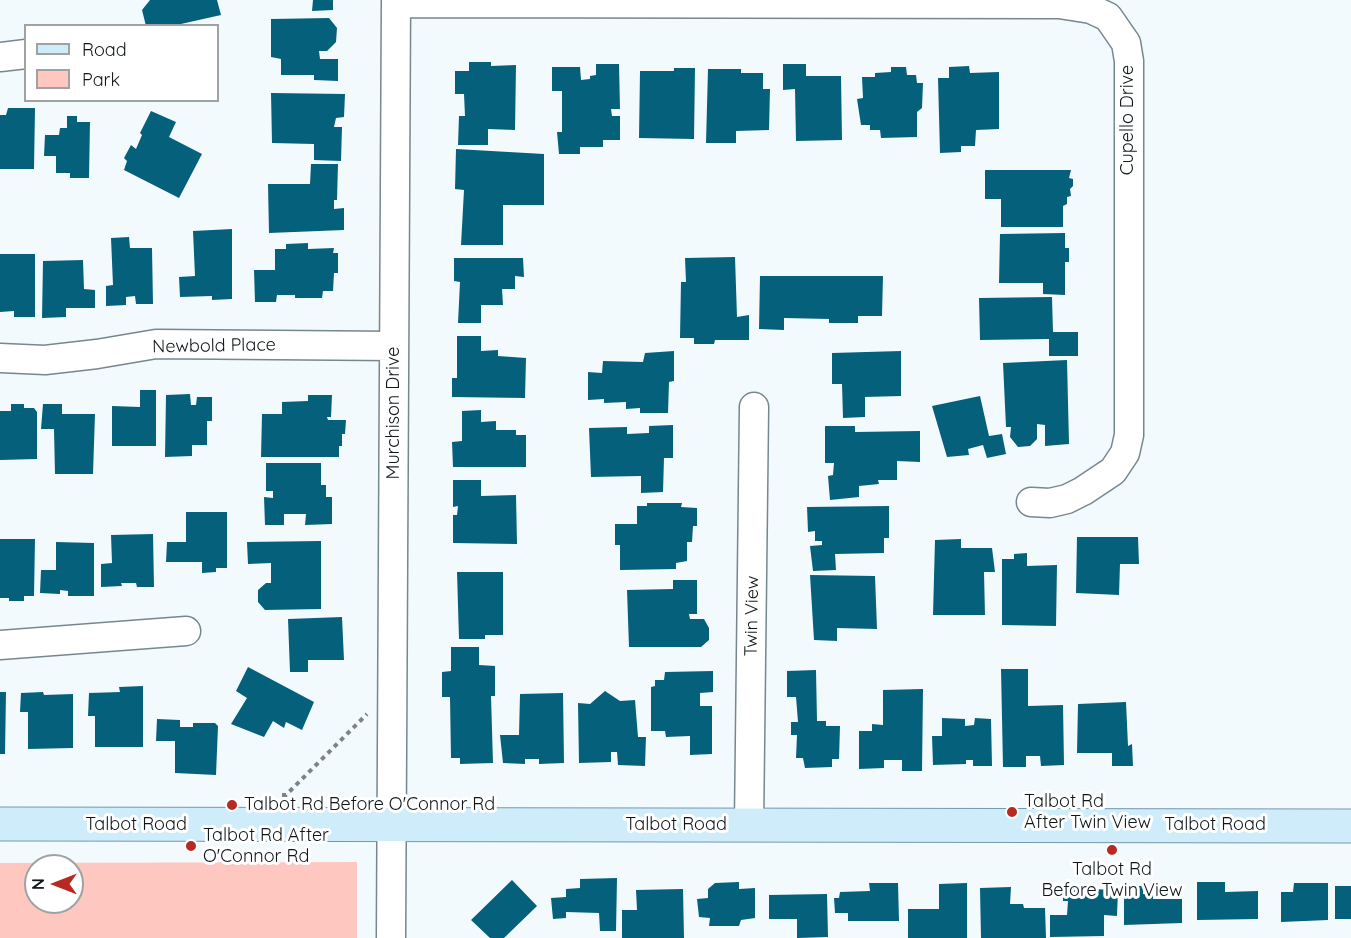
<!DOCTYPE html>
<style>
body{margin:0}
#map{position:relative;width:1351px;height:938px;overflow:hidden;background:#f3fafe;font-family:Quicksand,sans-serif}
canvas{display:block}
.legend{position:absolute;left:24px;top:24px;width:195px;height:78px;box-sizing:border-box;background:#fff;border:2px solid #9fa2a3;margin:0;padding:8px 10px;list-style:none;font-size:18px;color:#0f1619}
.legend li{display:flex;align-items:center;gap:12px;height:30px}
.legend b{width:30px;border:2px solid #9fa2a3}
.north{position:absolute;left:24px;top:854px;width:60px;height:60px;box-sizing:border-box;background:#fff;border:2px solid #9fa2a3;border-radius:50%;rotate:270deg;font-size:16px;font-weight:700;line-height:24px;text-align:center;color:#0f1619}
.north::after{content:'';display:block;margin:auto;width:21px;height:27px;background:#b82924;clip-path:polygon(50% 0,100% 100%,50% 72%,0 100%)}
</style>
<div id="map">
<canvas width="1351" height="938"></canvas>
<ul class="legend">
<li><b style="height:8px;background:#ceecfa"></b>Road</li>
<li><b style="height:16px;background:#fec8c1"></b>Park</li>
</ul>
<div class="north">N</div>
</div>
<script>
const g = document.querySelector('canvas').getContext('2d');
g.lineJoin = 'round';
function fill(path, color) { g.fillStyle = color; g.fill(path, 'evenodd'); }
const toPath = rows => new Path2D(rows.map(r => 'M' + r).join(''));
function trace(path, color, width, dash) { g.strokeStyle = color; g.lineWidth = width; g.lineCap = dash ? 'butt' : 'round'; g.setLineDash(dash || []); g.stroke(path); }
function drawText(font, color, halo, rows, align = 'center') {
  g.font = font + ' Quicksand,sans-serif'; g.lineWidth = 6; g.setLineDash([]); g.textBaseline = 'middle'; g.strokeStyle = halo; g.fillStyle = color; for (const [text, x, y, turn = 0] of rows) {
    g.save(); g.translate(x, y); g.rotate((+turn || 0) * Math.PI / 180); g.textAlign = isNaN(turn) ? turn : align; if (halo) g.strokeText(text, 0, 0); g.fillText(text, 0, 0); g.restore();
  }
}
fill(toPath([
 [357,862,357,938,0,938,0,863],
 [36,866,72,866,72,902,36,902]
]), '#fec8c1');
fill(toPath([
 [150,0,217,0,221,15,172,26,146,26,142,10],
 [313,0,333,0,333,10,312,11],
 [329,18,337,28,336,42,327,51,319,51,320,59,338,59,338,81,314,80,314,75,281,75,281,59,271,57,271,19],
 [469,62,491,62,491,66,516,65,515,130,488,129,488,145,458,145,459,116,465,116,464,94,455,94,455,71,469,71],
 [596,64,619,64,620,109,611,109,612,116,620,116,620,140,603,140,603,147,580,147,580,154,559,154,557,132,562,132,562,91,552,91,552,67,580,67,581,80,590,79,590,76,596,75],
 [783,64,806,64,806,76,841,76,842,140,796,141,795,89,783,90],
 [969,66,970,73,999,72,999,129,976,130,975,146,961,146,961,152,940,153,938,78,949,78,949,67],
 [891,67,906,67,907,75,916,75,917,83,923,83,922,108,917,112,917,137,881,138,880,130,870,130,870,125,861,125,857,99,863,98,862,77,875,77,875,73,891,72],
 [674,68,695,68,694,139,639,138,640,71,674,71],
 [708,69,741,69,741,73,763,73,763,89,770,89,769,130,736,131,736,143,706,143],
 [271,93,345,94,344,117,336,118,334,127,342,127,341,161,314,160,314,144,272,143],
 [8,108,35,108,34,169,0,169,0,115,6,115],
 [151,111,176,122,169,137,202,154,179,198,124,170,127,161,124,158,131,145,136,149,142,135,140,133],
 [67,116,77,116,77,122,90,122,89,178,70,178,70,173,56,173,56,156,44,156,45,135,59,135,60,128,67,128],
 [456,149,544,154,544,205,503,205,503,245,461,245,464,190,455,189],
 [311,164,338,164,337,200,334,200,334,209,344,208,344,230,269,233,268,184,310,184],
 [985,170,1071,170,1069,178,1073,179,1073,186,1070,189,1071,196,1067,197,1067,204,1063,206,1063,227,1001,227,1001,199,985,199],
 [232,229,232,299,212,300,212,296,180,297,179,277,195,276,193,231],
 [1065,233,1065,248,1069,248,1069,262,1065,262,1065,295,1043,294,1043,283,999,283,1000,234],
 [129,237,130,248,152,248,153,304,136,304,135,296,126,297,126,305,106,306,106,286,113,285,111,238],
 [308,243,308,249,334,248,333,253,338,253,338,273,334,273,333,291,323,291,322,298,295,298,295,295,277,295,276,302,255,302,254,270,275,270,275,249,286,249,286,244],
 [0,254,35,254,35,317,14,317,14,311,0,312],
 [735,257,737,317,749,315,749,340,715,340,714,344,694,344,694,338,680,338,681,282,686,282,685,258],
 [454,258,523,258,524,277,515,276,515,289,502,289,503,305,481,305,481,323,458,323,460,282,454,281],
 [83,260,84,289,95,290,95,308,66,308,66,317,42,318,43,261],
 [760,276,883,276,882,316,858,316,858,323,829,323,829,319,784,318,784,330,759,329],
 [1052,297,1053,332,1078,332,1078,356,1049,356,1049,339,980,340,979,298],
 [457,336,481,336,481,351,498,350,498,356,526,358,525,398,452,397,452,378,457,378],
 [674,351,674,381,669,382,668,413,640,413,640,408,626,409,626,402,604,403,604,399,588,400,588,372,602,373,603,361,643,362,645,353],
 [901,351,901,396,865,397,865,417,843,418,842,384,832,384,832,353],
 [1067,360,1069,444,1045,446,1045,425,1037,424,1037,439,1030,446,1018,447,1010,437,1011,427,1006,427,1003,363],
 [140,390,156,390,156,446,112,446,112,406,140,407],
 [190,394,191,405,196,405,197,397,212,397,212,421,207,421,207,445,192,445,192,456,165,457,166,395],
 [308,395,332,395,331,417,327,417,328,420,346,420,345,434,342,434,342,446,339,446,339,457,261,457,262,414,282,414,282,402,308,401],
 [980,396,989,436,1002,434,1006,454,987,458,983,445,968,449,969,455,947,457,932,406],
 [11,404,24,404,24,408,34,408,37,412,37,459,0,460,0,411,11,411],
 [43,404,62,404,62,414,95,414,93,474,55,474,54,429,41,429],
 [481,410,481,422,496,421,496,430,516,430,516,435,526,435,526,467,453,467,452,442,462,441,462,411],
 [673,425,673,458,664,458,663,492,641,493,641,476,591,477,589,428,627,427,627,434,649,433,649,426],
 [825,426,855,426,855,432,920,431,920,462,897,461,897,480,878,480,879,484,859,486,859,497,830,500,828,476,833,475,834,463,825,463],
 [266,463,321,463,321,485,326,485,326,497,332,497,332,524,305,525,306,514,284,514,284,525,265,525,264,497,273,498,273,491,266,491],
 [453,480,481,480,481,496,516,495,517,544,453,543,453,515,457,515,458,506,453,507],
 [647,503,682,503,681,507,697,508,697,526,693,526,692,542,687,542,687,561,676,563,676,569,620,570,620,545,615,545,615,524,637,524,637,506,647,506],
 [889,506,889,538,884,538,884,553,835,554,836,570,813,571,810,546,822,545,822,541,815,541,815,531,808,532,807,507],
 [186,512,227,512,227,568,216,568,216,572,202,573,202,562,166,562,167,542,186,542],
 [153,534,154,587,137,587,136,583,121,583,122,586,101,587,101,564,112,563,111,535],
 [1077,537,1138,537,1139,564,1120,564,1119,595,1076,593],
 [0,539,35,539,34,596,24,596,24,601,9,601,9,598,0,598],
 [961,539,961,548,992,548,995,572,984,572,985,615,933,615,935,540],
 [321,541,321,609,265,610,258,602,258,590,266,583,271,583,271,563,248,564,247,542],
 [56,542,94,543,94,596,68,596,68,591,60,590,60,594,40,593,41,570,56,570],
 [1027,553,1027,566,1057,565,1056,626,1002,625,1002,559,1014,559,1014,554],
 [457,572,503,572,503,635,485,635,485,639,459,639],
 [810,575,875,576,877,629,837,628,837,641,814,640],
 [673,580,697,580,697,614,689,614,690,619,704,619,709,628,709,640,701,647,629,647,627,590,673,589],
 [342,617,344,660,308,660,308,672,290,672,288,619],
 [451,647,479,647,479,665,495,666,495,696,491,696,493,763,460,764,460,758,451,758,450,697,442,697,442,672,451,671],
 [248,667,314,702,302,730,286,722,284,728,273,721,264,737,231,724,247,698,236,691],
 [1001,669,1028,669,1028,706,1063,705,1064,765,1041,766,1040,756,1026,756,1026,767,1003,767],
 [816,670,817,721,826,721,826,726,840,726,839,759,832,759,832,767,805,768,803,758,796,758,797,735,791,735,791,722,798,722,796,697,787,697,787,671],
 [713,671,713,692,700,693,700,706,712,706,712,754,690,755,690,736,666,737,665,731,651,731,651,687,655,686,655,680,664,680,665,672],
 [143,686,143,747,95,747,95,716,88,716,89,693,120,692,119,687],
 [923,689,922,771,902,771,902,760,884,760,884,768,859,769,859,731,872,731,872,724,883,725,883,690],
 [605,691,620,701,635,700,638,737,646,737,645,766,618,765,617,752,611,752,611,762,579,763,578,703,590,704],
 [0,692,6,692,5,754,0,754],
 [43,692,44,695,73,694,73,748,28,749,28,712,20,712,21,693],
 [563,693,564,763,539,764,539,759,525,759,525,764,503,763,500,735,519,735,520,694],
 [1126,702,1128,746,1132,744,1133,766,1112,766,1112,753,1077,753,1078,704],
 [942,718,965,719,965,726,974,725,975,718,991,719,992,766,973,766,973,760,966,760,966,764,933,765,932,736,942,736],
 [157,719,180,720,180,727,193,727,193,723,215,723,218,726,216,775,175,773,175,741,156,741],
 [617,878,616,931,600,931,599,913,566,912,566,918,553,919,551,898,566,897,566,889,580,888,580,879],
 [512,880,537,906,504,938,490,938,471,920],
 [739,882,739,889,755,888,755,918,741,920,739,926,709,926,710,918,699,917,697,899,708,898,708,889,715,883],
 [1197,882,1225,882,1225,892,1258,891,1258,919,1197,920],
 [869,883,898,883,899,921,848,921,848,913,835,913,834,898,839,898,840,892,870,891],
 [967,883,967,938,908,938,908,909,939,909,939,884],
 [1294,883,1328,883,1328,920,1281,922,1281,892,1293,892],
 [1124,886,1143,886,1143,894,1153,894,1153,899,1182,899,1182,923,1124,925],
 [1335,886,1351,886,1351,919,1335,919],
 [1011,887,1010,904,1023,904,1024,908,1045,908,1046,938,981,938,980,888],
 [1063,888,1118,890,1117,916,1104,915,1104,936,1050,937,1050,915,1067,915,1068,901,1063,901],
 [683,889,684,938,622,938,622,910,637,910,636,890],
 [827,894,828,937,797,938,797,919,769,919,769,895]
]), '#05607c');
const minor = toPath([
 [396,3,1059,4,1091,9,1108,17,1126,43,1129,61,1129,435,1125,453,1113,471,1083,491,1067,499,1050,503,1031,502],
 [0,57,26,54],
 [0,358,45,360,97,354,156,344,394,346],
 [0,645,186,631],
 [749,825,754,407],
 [391,938,396,0]
]);
const major = toPath([
 [0,824,1351,826]
]);
trace(minor, '#76878e', 31);
trace(major, '#7699a9', 35);
trace(toPath([
 [282,795,286,795,367,714]
]), '#7c8386', 4, [4.5, 4.5]);
trace(minor, '#fff', 28);
trace(major, '#ceecfa', 33);
for (const [x, y, r, color] of [
 [232,805,6,"#b82924"],
 [1012,812,6,"#b82924"],
 [191,846,6,"#b82924"],
 [1112,850,6,"#b82924"]
]) { const dot = new Path2D(); dot.arc(x, y, r, 0, 2 * Math.PI); g.fillStyle = color; g.fill(dot); trace(dot, '#fff', 2); }
drawText('18px', '#0f1619', '#fff', [
 ["Cupello Drive",1128,120,-90],
 ["Newbold Place",214,346,-1],
 ["Murchison Drive",394,413,-90],
 ["Twin View",752,616,-89],
 ["Talbot Road",136,825],
 ["Talbot Road",676,825],
 ["Talbot Road",1215,825]
]);
drawText('18px', '#0f1619', '#fff', [
 ["Talbot Rd",1024,802],
 ["After Twin View",1024,823],
 ["Talbot Rd Before O'Connor Rd",244,805],
 ["Talbot Rd After",203,836],
 ["O'Connor Rd",203,857],
 ["Talbot Rd",1112,870,"center"],
 ["Before Twin View",1112,891,"center"]
], 'left');
</script>
